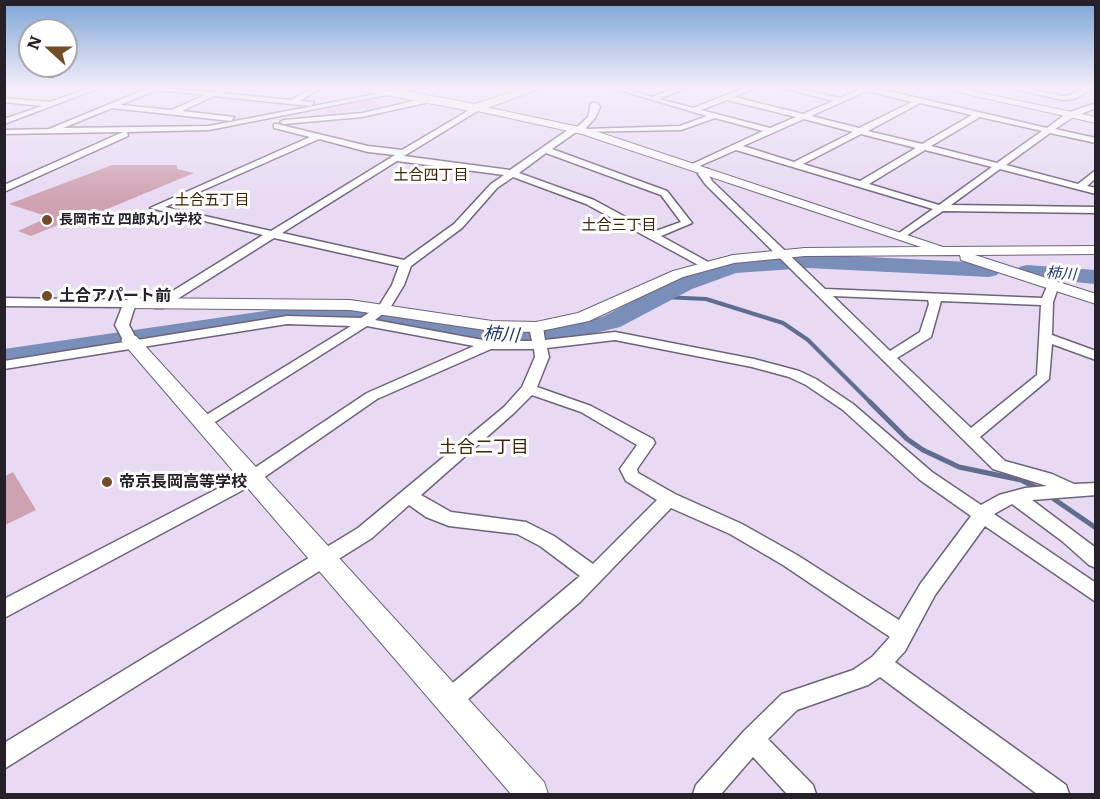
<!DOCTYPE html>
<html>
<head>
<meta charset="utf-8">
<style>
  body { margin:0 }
  #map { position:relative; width:1100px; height:799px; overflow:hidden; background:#e8daf3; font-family:Literata,serif }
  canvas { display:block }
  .frame { position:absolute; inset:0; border:6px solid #252029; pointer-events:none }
  .north { position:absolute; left:18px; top:18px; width:60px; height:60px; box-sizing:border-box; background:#fff; border:2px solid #a8a6a9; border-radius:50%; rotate:291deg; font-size:16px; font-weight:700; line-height:24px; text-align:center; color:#252029 }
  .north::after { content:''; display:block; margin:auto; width:21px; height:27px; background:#714d27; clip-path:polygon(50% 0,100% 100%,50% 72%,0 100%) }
</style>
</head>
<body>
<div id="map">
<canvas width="1100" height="799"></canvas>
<div class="frame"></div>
<div class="north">N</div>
</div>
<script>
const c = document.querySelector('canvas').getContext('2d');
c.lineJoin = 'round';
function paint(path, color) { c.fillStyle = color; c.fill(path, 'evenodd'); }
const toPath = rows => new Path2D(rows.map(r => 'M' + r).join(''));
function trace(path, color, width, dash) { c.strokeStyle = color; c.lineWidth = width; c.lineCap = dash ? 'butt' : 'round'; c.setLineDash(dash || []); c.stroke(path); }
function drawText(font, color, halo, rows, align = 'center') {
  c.font = font + ' Literata,"Noto Sans JP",serif'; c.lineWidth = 6; c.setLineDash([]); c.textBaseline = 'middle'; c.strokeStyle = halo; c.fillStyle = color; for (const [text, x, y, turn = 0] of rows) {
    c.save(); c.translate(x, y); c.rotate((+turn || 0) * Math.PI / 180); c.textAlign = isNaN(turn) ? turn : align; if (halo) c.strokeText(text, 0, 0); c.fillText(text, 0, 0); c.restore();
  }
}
paint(toPath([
  [112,165,177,165,177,169,194,173,76,222,70,220,31,236,18,231,49,217,9,204],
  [13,472,36,510,5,525,5,476]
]), '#cea2b1');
trace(toPath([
  [663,297,706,299,783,323,808,340,871,403]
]), '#606d8e', 4);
trace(toPath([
  [870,402,907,439,923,450,959,467,1021,480,1039,489],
  [1051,497,1096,528]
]), '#606d8e', 5);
paint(toPath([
  [808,254,989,263,997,265,1000,270,997,275,989,277,808,268,736,273,692,289,620,327,546,345,495,345,362,322,299,320,4,365,4,349,299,306,362,308,495,329,546,329,602,317,676,279,725,262,808,254],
  [1027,265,1096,270,1096,284,1019,277,1016,272,1019,267,1027,265]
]), '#798eb9');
paint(toPath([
  [371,100,381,106,327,114,327,109]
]), '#e7bade');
const minor = toPath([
  [92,87,102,87,4,124,4,119,42,106,4,102,4,98,50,102,92,87],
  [141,87,213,92,223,87,232,87,222,93,291,100,314,87,322,87,300,101,314,102,311,106,214,96,182,111,234,117,231,121,112,108,63,128,209,126,413,87,427,87,209,130,127,132,128,136,4,192,4,185,123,132,4,134,4,130,49,129,146,89,141,87],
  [156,90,205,95,172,110,120,105,156,90],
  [609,87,620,87,652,97,679,87,689,87,659,99,693,108,747,87,757,87,734,97,803,114,833,101,779,87,792,87,840,98,859,89,855,87,871,87,1047,128,1067,113,1096,103,1096,108,1073,117,1055,129,1096,138,1096,143,1050,133,1006,165,1078,184,1096,170,1096,178,1087,186,1096,188,1096,194,1000,169,951,205,1096,207,1096,213,943,211,903,238,899,237,899,233,933,209,736,150,695,168,688,166,763,131,715,118,681,130,576,132,552,149,667,191,692,223,661,236,710,263,710,267,702,267,586,204,513,177,497,188,462,228,411,266,404,285,390,308,375,320,488,341,532,341,529,327,536,323,543,327,545,340,615,332,754,359,799,371,816,379,853,404,932,472,981,505,999,495,1025,488,1047,486,993,469,706,185,698,174,702,169,708,169,708,174,712,181,825,289,1042,298,1049,282,1057,282,1059,285,1053,302,1052,335,1096,351,1096,360,1052,344,1049,379,980,437,1005,461,1052,474,1074,484,1096,483,1096,495,1032,500,1096,548,1096,568,1089,565,1062,541,1012,504,994,514,1096,583,1096,602,985,526,935,595,905,651,895,662,1066,785,1069,794,1037,794,880,677,868,685,797,710,768,739,813,785,816,794,787,794,753,757,721,794,693,794,696,785,744,731,782,694,853,670,872,657,890,637,783,565,730,534,671,508,581,601,458,708,450,711,442,708,439,700,442,692,580,576,540,546,517,534,449,526,426,517,409,505,372,538,4,769,4,743,358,528,504,407,522,387,535,357,534,349,491,349,377,399,256,483,4,618,4,599,244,475,367,393,474,346,367,326,204,429,198,428,196,424,198,420,351,326,287,324,4,369,4,361,124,342,115,325,122,307,4,306,4,298,134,300,136,303,129,325,137,340,287,316,361,318,379,306,392,285,399,266,274,238,163,308,155,308,155,302,263,235,150,208,310,137,274,128,274,124,277,124,368,146,402,150,476,106,479,110,404,156,510,170,572,127,577,127,588,117,591,103,597,103,600,107,595,118,585,129,680,126,707,116,609,87],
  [867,91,912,102,859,128,811,116,867,91],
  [727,100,796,117,770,128,701,110,727,100],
  [920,103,972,115,922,144,868,131,920,103],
  [980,117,1042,131,997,163,931,146,980,117],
  [804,119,853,132,794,162,743,146,804,119],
  [861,134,916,148,860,181,803,164,861,134],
  [319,139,368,152,395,155,271,231,165,207,319,139],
  [925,150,992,167,939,205,869,184,925,150],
  [546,153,661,195,681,222,653,232,594,200,519,173,546,153],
  [397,161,504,175,491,184,454,224,404,260,282,233,397,161],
  [833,296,928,300,929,304,920,332,890,351,833,296],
  [941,301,1041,305,1037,375,971,428,897,358,931,337,941,301],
  [615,340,752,367,789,377,806,385,843,410,920,480,971,516,921,583,899,620,797,555,742,524,675,494,638,473,637,469,655,443,653,439,591,406,537,387,549,357,547,348,615,340],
  [532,395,581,412,637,445,620,469,626,481,657,500,593,564,554,536,526,522,451,512,421,495,514,413,532,395],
  [1006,87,1020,87,1062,96,1070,95,1086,87,1094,87,1075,99,1062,100,1006,87],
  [431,97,434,101,362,117,284,124,280,122,284,120,362,113,431,97]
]);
const tertiary = toPath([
  [935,87,952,87,1096,117,1096,123,935,87],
  [476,105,589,129,943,247,1096,246,1096,254,975,255,1096,294,1096,304,961,260,960,255,805,256,734,263,683,277,589,321,536,332,492,331,350,310,130,308,122,303,130,298,350,300,492,321,536,322,578,313,673,271,733,255,805,248,921,247,582,134,473,110,471,108,476,105],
  [130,335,136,336,544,782,548,794,511,794,124,344,121,340,130,335]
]);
const trunk = toPath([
  [358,87,384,87,475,104,527,87,545,87,476,112,364,91,358,87]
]);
trace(minor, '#6f6379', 3);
trace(tertiary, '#6f6379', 2);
trace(trunk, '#6f6379', 2);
paint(minor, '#fff');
paint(tertiary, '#fff');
paint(trunk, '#fff');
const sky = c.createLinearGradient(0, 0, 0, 199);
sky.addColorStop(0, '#7ba5d5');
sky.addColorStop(0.44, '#f5eefa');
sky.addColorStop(1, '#f5eefa00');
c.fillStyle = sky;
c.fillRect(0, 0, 1100, 199);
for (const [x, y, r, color] of [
  [47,220,6,"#714d27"],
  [47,296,6,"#714d27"],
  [107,482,6,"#714d27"]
]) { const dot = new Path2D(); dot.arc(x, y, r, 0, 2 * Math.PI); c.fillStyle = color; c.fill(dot); trace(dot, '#fff', 2); }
drawText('bold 14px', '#252029', '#fff', [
  ["長岡市立 四郎丸小学校",59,220]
], 'left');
drawText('15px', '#3e2403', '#fff', [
  ["土合四丁目",431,176],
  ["土合五丁目",212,201],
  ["土合三丁目",619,226]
]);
drawText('italic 15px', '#1c346a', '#fff', [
  ["柿川",1061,274,4]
]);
drawText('bold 16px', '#252029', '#fff', [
  ["土合アパート前",59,296],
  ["帝京長岡高等学校",119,482]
], 'left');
drawText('italic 18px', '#1c346a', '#fff', [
  ["柿川",501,335,4]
]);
drawText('18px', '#3e2403', '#fff', [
  ["土合二丁目",484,448]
]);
</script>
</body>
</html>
